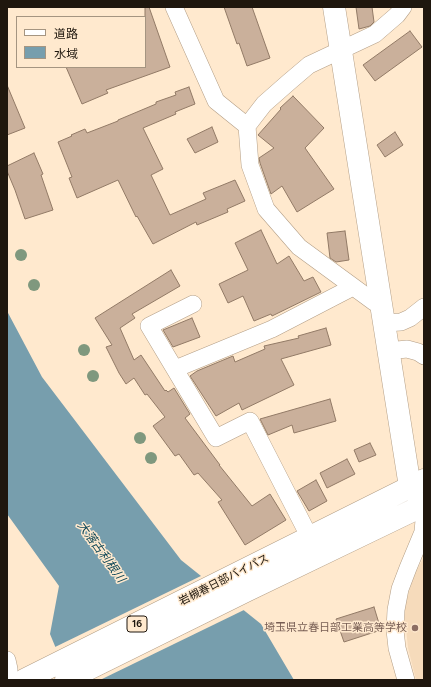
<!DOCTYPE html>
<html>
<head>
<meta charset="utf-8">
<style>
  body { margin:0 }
  #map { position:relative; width:431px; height:687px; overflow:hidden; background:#ffe9ce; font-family:Figtree,"Noto Sans JP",sans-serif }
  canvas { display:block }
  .frame { position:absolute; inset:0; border:8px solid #1f170e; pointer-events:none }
  .legend { position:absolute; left:16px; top:16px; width:130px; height:52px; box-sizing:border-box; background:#ffe9ce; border:1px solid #a59581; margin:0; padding:5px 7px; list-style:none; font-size:12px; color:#1f170e }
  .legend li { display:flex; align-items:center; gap:8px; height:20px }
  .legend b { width:20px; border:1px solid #a59581 }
</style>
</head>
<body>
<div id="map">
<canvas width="431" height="687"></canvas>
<div class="frame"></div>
<ul class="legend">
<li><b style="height:5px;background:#fff"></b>道路</li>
<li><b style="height:11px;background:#779ead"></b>水域</li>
</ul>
</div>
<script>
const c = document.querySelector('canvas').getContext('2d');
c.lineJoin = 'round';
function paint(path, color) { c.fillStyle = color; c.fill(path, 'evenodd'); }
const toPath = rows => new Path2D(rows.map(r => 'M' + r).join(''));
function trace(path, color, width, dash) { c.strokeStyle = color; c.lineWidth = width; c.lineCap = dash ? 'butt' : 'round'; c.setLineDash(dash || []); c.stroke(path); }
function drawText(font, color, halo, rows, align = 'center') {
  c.font = font + ' Figtree,"Noto Sans JP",sans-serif'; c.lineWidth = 3; c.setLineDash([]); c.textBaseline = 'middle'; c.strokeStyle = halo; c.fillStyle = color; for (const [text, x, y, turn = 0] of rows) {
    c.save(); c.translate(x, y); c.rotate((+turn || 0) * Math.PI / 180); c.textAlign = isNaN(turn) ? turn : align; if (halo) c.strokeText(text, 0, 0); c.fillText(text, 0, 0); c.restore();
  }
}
paint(toPath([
  [424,557,424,680,416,680,408,648,404,609,414,575]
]), '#f6dbbb');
paint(toPath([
  [7,311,42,377,181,560,261,624,294,680,69,680,50,634,59,586,7,514]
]), '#779ead');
paint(toPath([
  [203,575,246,609,100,680,66,680,53,648]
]), '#ffe9ce');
const building = toPath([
  [145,7,149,7,170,67,106,90,108,93,82,104,66,67,145,67,145,7],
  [224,7,252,7,270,58,247,66,239,43,237,44,224,7],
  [356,7,372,7,374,22,370,26,359,29,356,7],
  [410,31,422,47,375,81,363,65,410,31],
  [7,85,25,128,7,135,7,85],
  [189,87,195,104,175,112,176,114,143,128,163,169,151,175,170,215,206,199,203,193,235,180,245,201,227,209,228,212,197,225,196,222,153,244,137,216,136,217,118,180,77,198,69,178,72,177,58,142,72,136,71,135,85,129,87,133,118,121,118,120,156,104,156,102,176,95,175,92,189,87],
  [293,96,324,128,305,148,334,189,297,212,282,186,271,194,260,163,259,158,274,148,258,135,281,109,280,108,293,96],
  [212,127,218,142,195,153,187,139,212,127],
  [395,132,403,145,385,157,377,145,395,132],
  [34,153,43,174,41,175,53,210,25,219,15,190,7,171,7,166,34,153],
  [261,230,277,264,289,256,304,281,313,277,321,292,272,316,271,314,254,321,243,296,228,303,219,284,248,270,235,243,261,230],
  [345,231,349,260,336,262,330,258,327,233,345,231],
  [171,270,180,286,132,314,135,318,120,328,134,360,141,355,165,391,166,390,168,392,174,388,190,414,185,418,220,465,219,465,252,506,270,494,286,520,245,545,218,502,222,500,198,473,194,475,179,454,175,456,153,426,165,417,147,394,145,395,134,378,126,384,119,373,106,347,112,345,95,318,171,270],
  [192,318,200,337,173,347,163,330,192,318],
  [326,328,331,345,281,359,294,385,242,410,239,403,216,416,190,376,197,371,233,356,235,362,265,349,264,346,299,338,298,336,326,328],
  [330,399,336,421,294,433,292,425,268,435,260,419,330,399],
  [370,443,376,455,359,462,354,450,370,443],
  [347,459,355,474,327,488,320,473,347,459],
  [316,480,327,501,309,511,297,491,316,480],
  [374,607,381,630,344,642,336,619,374,607]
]);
paint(building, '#cab09b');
trace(building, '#927a66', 1);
const street = toPath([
  [174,7,216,101,247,126],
  [193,304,149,326,216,438,250,421,310,538],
  [381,304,374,302,299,247,266,209,250,165,247,126,264,104,289,82,309,65,375,34,397,15,403,7],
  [384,323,401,322,410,318,424,307],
  [388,351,407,349,418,352,424,356],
  [175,369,272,329,353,287],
  [7,660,9,669,9,680],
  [406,680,397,648,395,630,396,610,400,589,408,568,423,532,424,520,420,507,415,496]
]);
const secondary = toPath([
  [334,7,410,487]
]);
const highway = toPath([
  [24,680,424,480],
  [66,680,246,591,424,505]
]);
trace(street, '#b39e86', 18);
trace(secondary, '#b39e86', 23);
trace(highway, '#b39e86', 23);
trace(street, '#fff', 17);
trace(secondary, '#fff', 22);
trace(highway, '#fff', 22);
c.fillStyle = '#7f987e';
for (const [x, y] of [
  [21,255],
  [34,285],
  [84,350],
  [93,376],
  [140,438],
  [151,458]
]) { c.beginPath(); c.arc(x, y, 6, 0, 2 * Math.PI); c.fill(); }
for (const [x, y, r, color] of [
  [415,628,4,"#8d6e63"]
]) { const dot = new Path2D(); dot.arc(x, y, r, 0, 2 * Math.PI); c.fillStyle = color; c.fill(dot); trace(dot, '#ffe9ce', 1.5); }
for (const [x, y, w] of [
  [137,624,20]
]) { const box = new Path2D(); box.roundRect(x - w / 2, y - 8, w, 16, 3); c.fillStyle = '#ffe9ce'; c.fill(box); trace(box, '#1f170e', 1); }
drawText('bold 10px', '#1f170e', null, [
  ["16",137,624]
]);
drawText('11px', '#1f170e', '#ffe9ce', [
  ["岩槻春日部バイパス",224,580,-27]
]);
drawText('11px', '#785e54', '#ffe9ce', [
  ["埼玉県立春日部工業高等学校",407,628]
], 'right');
drawText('italic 12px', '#0f4758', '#ffe9ce', [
  ["大落古利根川",101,552,54]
]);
</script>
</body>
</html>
